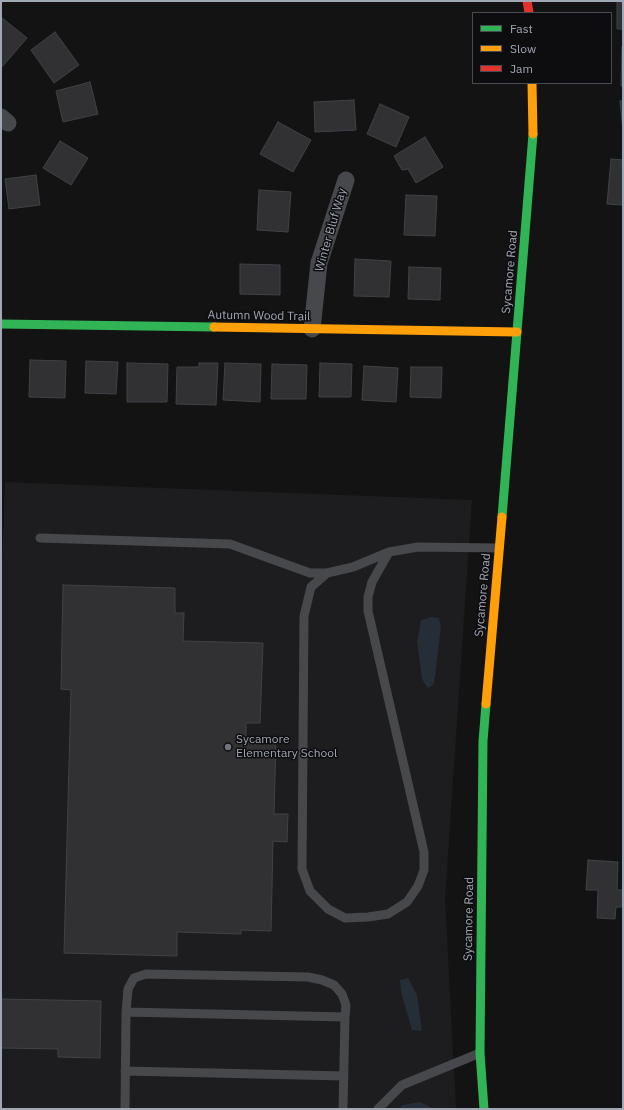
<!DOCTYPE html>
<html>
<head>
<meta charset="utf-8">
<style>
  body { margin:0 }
  #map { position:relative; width:624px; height:1110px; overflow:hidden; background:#131313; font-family:"IBM Plex Sans",sans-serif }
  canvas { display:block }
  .frame { position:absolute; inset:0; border:2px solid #a2a7b6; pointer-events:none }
  .legend { position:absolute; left:472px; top:12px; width:140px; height:72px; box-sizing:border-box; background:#0d0d0f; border:1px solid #494b52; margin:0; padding:5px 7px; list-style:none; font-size:12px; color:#a2a7b6 }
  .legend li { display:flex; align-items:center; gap:8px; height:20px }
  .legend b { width:20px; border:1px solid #494b52 }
</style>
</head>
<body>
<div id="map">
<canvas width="624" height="1110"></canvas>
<div class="frame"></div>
<ul class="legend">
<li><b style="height:5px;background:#30b455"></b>Fast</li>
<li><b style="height:5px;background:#ff9f0a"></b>Slow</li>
<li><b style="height:5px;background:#e5322d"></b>Jam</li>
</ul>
</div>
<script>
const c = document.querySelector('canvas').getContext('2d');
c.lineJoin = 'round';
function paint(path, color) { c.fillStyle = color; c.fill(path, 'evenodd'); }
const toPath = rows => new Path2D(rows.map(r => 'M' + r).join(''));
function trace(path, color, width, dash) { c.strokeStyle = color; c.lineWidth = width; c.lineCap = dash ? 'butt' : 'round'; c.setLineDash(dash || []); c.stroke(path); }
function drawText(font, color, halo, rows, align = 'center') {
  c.font = font + ' "IBM Plex Sans",sans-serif'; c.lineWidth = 3; c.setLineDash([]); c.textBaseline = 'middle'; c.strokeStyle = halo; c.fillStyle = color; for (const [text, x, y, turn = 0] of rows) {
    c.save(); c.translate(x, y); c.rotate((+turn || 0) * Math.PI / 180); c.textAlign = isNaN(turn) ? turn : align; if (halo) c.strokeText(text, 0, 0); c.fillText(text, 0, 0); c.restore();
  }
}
paint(toPath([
  [5,482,472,500,445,899,456,1109,1,1109,1,595]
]), '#1d1d1f');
paint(toPath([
  [431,617,439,618,441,627,434,684,428,688,422,679,417,642,421,620],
  [408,978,417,995,422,1031,412,1030,401,992,400,980],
  [420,1102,434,1109,400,1109,402,1105]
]), '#252d36');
const building = toPath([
  [617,1,623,1,623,29,617,29,617,1],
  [1,17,27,38,2,67,1,66,1,17],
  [55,32,79,65,54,83,31,50,55,32],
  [622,47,623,47,623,86,621,86,622,47],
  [90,82,98,114,63,122,56,91,90,82],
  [354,100,356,130,315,132,314,102,354,100],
  [620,101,623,101,623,131,620,101],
  [380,104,409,117,396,147,367,134,380,104],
  [278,122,311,140,293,172,260,154,278,122],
  [425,137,443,167,416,183,408,169,402,170,394,156,425,137],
  [60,141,88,158,71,185,43,168,60,141],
  [611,159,623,160,623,205,607,204,611,159],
  [36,175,40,205,9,209,5,179,36,175],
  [259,190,291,192,288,232,257,230,259,190],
  [406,195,437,196,435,236,404,235,406,195],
  [355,259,391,261,389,297,354,296,355,259],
  [240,264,280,265,280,295,240,294,240,264],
  [409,267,441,268,440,300,408,299,409,267],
  [30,360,66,361,65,398,29,397,30,360],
  [86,361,118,362,116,394,85,393,86,361],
  [127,363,168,364,167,402,127,402,127,363],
  [199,363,218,363,216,405,176,404,177,367,199,367,199,363],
  [225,363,261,364,260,402,223,400,225,363],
  [320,363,352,364,351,397,319,397,320,363],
  [272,364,307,365,306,399,271,399,272,364],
  [364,366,398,368,396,402,362,400,364,366],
  [411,367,442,367,441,398,410,397,411,367],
  [63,585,175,588,175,613,184,613,183,641,263,643,260,723,246,723,246,739,276,740,274,814,288,814,287,842,273,841,271,931,241,930,241,934,177,932,177,956,64,953,71,690,61,689,63,585],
  [588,860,618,862,617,890,623,890,623,907,616,907,615,919,597,918,598,890,586,890,588,860],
  [1,999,101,1001,100,1058,58,1057,58,1049,1,1048,1,999]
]);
paint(building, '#313133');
trace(building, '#414247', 1);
trace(toPath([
  [40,538,230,544,310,573,327,573,353,567,389,552,418,547,499,548],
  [327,573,311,587,304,616,302,869,310,891,328,909,345,918,368,917,388,914,407,902,418,886,424,870,424,852,368,611,368,597,372,582,389,552],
  [126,1012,128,989,134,978,146,974,308,977,322,980,334,985,342,994,346,1005,345,1017],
  [125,1071,344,1076],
  [125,1109,126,1012,345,1017,343,1109],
  [378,1109,402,1085,480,1053]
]), '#47484c', 9);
trace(toPath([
  [1,117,8,123],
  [312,329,319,263,346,180]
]), '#47484c', 17);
trace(toPath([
  [1,324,214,327],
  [502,517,533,134],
  [484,1109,480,1053,483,741,486,704]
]), '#30b455', 9);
trace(toPath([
  [532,83,533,134],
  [214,327,517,332],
  [486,704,502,517]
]), '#ff9f0a', 9);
trace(toPath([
  [527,1,529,13]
]), '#e5322d', 9);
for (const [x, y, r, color] of [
  [228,747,4,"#70737d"]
]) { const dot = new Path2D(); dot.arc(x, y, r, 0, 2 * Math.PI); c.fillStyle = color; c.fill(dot); trace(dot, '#0d0d0f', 1.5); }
drawText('12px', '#a2a7b6', '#0d0d0f', [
  ["Winter Bluf Way",331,230,-74],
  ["Sycamore Road",510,272,-85],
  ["Autumn Wood Trail",259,316,1],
  ["Sycamore Road",483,595,-85],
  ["Sycamore Road",469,919,-89]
]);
drawText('12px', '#a2a7b6', '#0d0d0f', [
  ["Sycamore",236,740],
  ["Elementary School",236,754]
], 'left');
</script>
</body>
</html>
